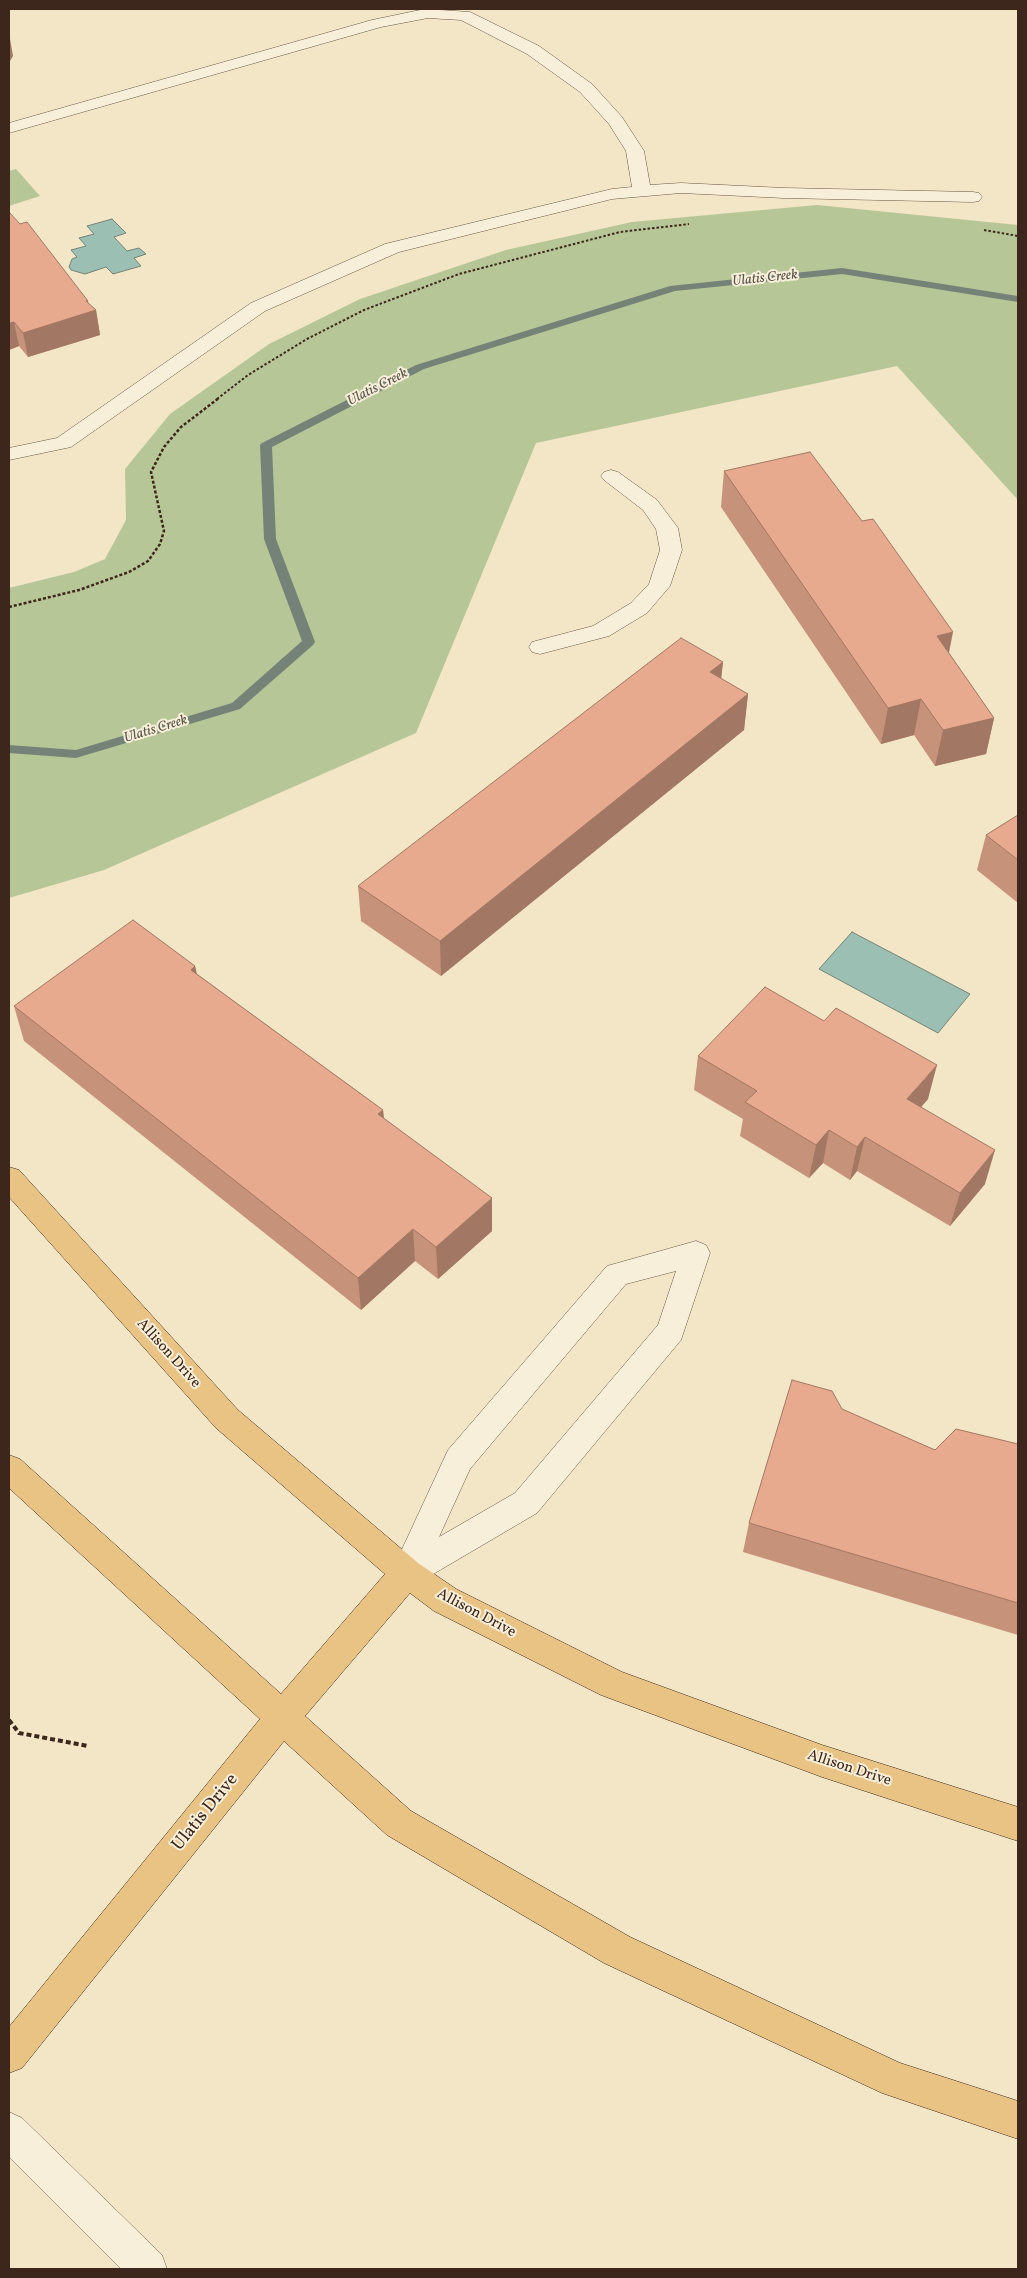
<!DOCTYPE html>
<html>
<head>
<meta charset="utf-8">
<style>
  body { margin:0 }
  #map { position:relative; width:1027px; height:2278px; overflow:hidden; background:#f2e6c6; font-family:Vollkorn,serif }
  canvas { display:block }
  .frame { position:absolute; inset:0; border:10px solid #3d261c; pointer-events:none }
</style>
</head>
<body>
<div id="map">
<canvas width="1027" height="2278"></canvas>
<div class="frame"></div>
</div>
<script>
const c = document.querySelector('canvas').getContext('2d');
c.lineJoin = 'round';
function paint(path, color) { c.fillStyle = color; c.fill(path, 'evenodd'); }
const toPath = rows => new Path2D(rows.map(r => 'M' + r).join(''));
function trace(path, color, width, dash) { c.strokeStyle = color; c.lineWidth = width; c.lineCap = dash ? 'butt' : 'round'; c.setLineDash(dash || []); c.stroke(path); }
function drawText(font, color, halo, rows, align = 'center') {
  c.font = font + ' Vollkorn,serif'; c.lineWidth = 4; c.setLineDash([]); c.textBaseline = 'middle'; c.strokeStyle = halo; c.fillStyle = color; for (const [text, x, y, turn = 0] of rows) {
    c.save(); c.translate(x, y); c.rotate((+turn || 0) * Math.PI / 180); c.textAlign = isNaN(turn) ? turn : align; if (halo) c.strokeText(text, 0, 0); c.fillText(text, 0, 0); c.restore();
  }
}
paint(toPath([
  [16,169,40,196,9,206,9,171],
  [817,205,1018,225,1018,500,897,366,536,443,416,733,104,870,9,898,9,588,74,572,105,559,126,520,125,469,170,414,269,344,360,299,506,250,632,222]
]), '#b7c697');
const water = toPath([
  [112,219,126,233,114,237,127,251,139,248,146,254,134,258,141,266,113,274,106,267,85,274,71,270,69,267,72,259,77,257,71,250,86,246,79,238,94,234,87,226,112,219],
  [852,932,970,994,938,1033,819,969,852,932]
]);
paint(water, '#9bc0b3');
trace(water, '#758277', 1);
paint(toPath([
  [842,268,1018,296,1018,302,842,274,675,291,424,369,272,447,276,539,315,642,313,645,240,709,76,758,9,753,9,745,76,750,232,703,302,641,264,539,260,445,262,443,416,365,670,286,842,268]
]), '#758277');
const minor = toPath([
  [425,9,470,12,539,46,592,84,622,117,644,151,650,185,681,183,784,188,973,192,979,193,982,197,979,201,973,202,784,198,681,193,612,199,399,252,265,311,71,447,9,460,9,448,57,438,251,303,385,244,612,189,632,187,626,151,609,124,580,92,527,54,461,20,428,18,381,27,9,133,9,123,372,20,425,9],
  [611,470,618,472,657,500,678,528,682,550,670,586,647,613,609,636,540,654,532,652,529,647,532,642,593,626,631,603,649,584,660,550,656,529,643,510,604,480,601,476,604,472,611,470],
  [696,1241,706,1245,710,1253,681,1340,537,1513,418,1583,407,1588,396,1583,391,1573,448,1450,607,1266,696,1241],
  [676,1271,658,1325,515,1493,439,1537,470,1469,626,1284,676,1271],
  [9,2112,22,2118,162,2255,167,2269,121,2269,9,2157,9,2112]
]);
const major = toPath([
  [9,1167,19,1170,238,1410,418,1563,456,1589,622,1672,822,1745,1018,1807,1018,1841,822,1777,601,1695,434,1611,410,1593,305,1716,411,1811,630,1937,900,2063,1018,2101,1018,2139,882,2093,604,1963,387,1835,284,1741,22,2068,9,2073,9,2027,260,1719,9,1488,9,1455,20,1459,281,1694,385,1574,216,1428,9,1197,9,1167]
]);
trace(minor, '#6a5646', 1);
trace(major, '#3d261c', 1);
trace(toPath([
  [984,230,1018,236],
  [217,399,248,375,307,339,364,310,459,274,620,232,689,224]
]), '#3d261c', 2, [2.5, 2]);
trace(toPath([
  [9,607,79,590,129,572,148,561,160,544,164,531,151,472,164,447,181,427,219,398]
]), '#3d261c', 2.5, [3, 2]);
trace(toPath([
  [9,1720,19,1733,88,1746]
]), '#3d261c', 4, [5, 3]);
paint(minor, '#f7efda');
paint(major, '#e9c383');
paint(toPath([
  [20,224,89,304,96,310,100,335,28,357,19,346,9,350],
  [724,471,949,653,994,718,986,754,935,766,914,735,881,744,721,507],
  [723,662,721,679,748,694,744,730,441,976,361,921,358,886],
  [1018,815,1018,903,977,870,986,835],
  [195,966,197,974,383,1110,384,1118,492,1231,438,1279,415,1261,361,1310,24,1041,14,1006],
  [824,1021,928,1099,921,1107,985,1184,950,1226,857,1171,850,1180,823,1163,809,1178,740,1136,743,1119,694,1090,698,1056],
  [842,1409,935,1450,1018,1444,1018,1635,743,1552,749,1523]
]), '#c7927a');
paint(toPath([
  [9,33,13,56,10,61,9,61],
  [86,301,88,301,90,312,96,310,100,335,28,357,23,333],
  [14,322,19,346,9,350,9,323],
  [953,632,946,668,937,636],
  [723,662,719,698,710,672],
  [748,694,744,730,441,976,440,941],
  [921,699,914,735,881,744,888,708],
  [994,718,986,754,935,766,943,730],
  [195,966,202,1001,191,970],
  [937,1065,928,1099,899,1133,907,1099],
  [383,1110,386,1143,378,1114],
  [829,1130,823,1163,809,1178,816,1145],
  [865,1137,857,1171,850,1180,857,1147],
  [995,1150,985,1184,950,1226,960,1193],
  [492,1198,492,1231,438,1279,436,1247],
  [413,1229,415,1261,361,1310,358,1278]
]), '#a27763');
const building = toPath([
  [9,212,20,224,27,222,88,301,86,301,96,310,23,333,14,322,9,323,9,212],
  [810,452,862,521,873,519,953,632,937,636,994,718,943,730,921,699,888,708,724,471,810,452],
  [681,638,723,662,710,672,748,694,440,941,358,886,681,638],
  [1018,815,1018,860,986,835,1018,815],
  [133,920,195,966,191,970,383,1110,378,1114,492,1198,436,1247,413,1229,358,1278,14,1006,133,920],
  [765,987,824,1021,836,1008,937,1065,907,1099,995,1150,960,1193,865,1137,857,1147,829,1130,816,1145,745,1102,757,1091,698,1056,765,987],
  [792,1380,832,1391,842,1409,935,1450,956,1429,1018,1444,1018,1603,749,1523,792,1380]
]);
paint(building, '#e7aa8e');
trace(building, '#a27763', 1);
drawText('italic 14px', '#595449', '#f7efda', [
  ["Ulatis Creek",765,279,-6],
  ["Ulatis Creek",378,388,-27],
  ["Ulatis Creek",156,730,-17]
]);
drawText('15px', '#3d261c', '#f7efda', [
  ["Allison Drive",168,1354,48],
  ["Allison Drive",476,1614,28],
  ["Allison Drive",849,1769,18]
]);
drawText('18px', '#3d261c', '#f7efda', [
  ["Ulatis Drive",206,1813,-51]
]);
</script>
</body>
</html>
